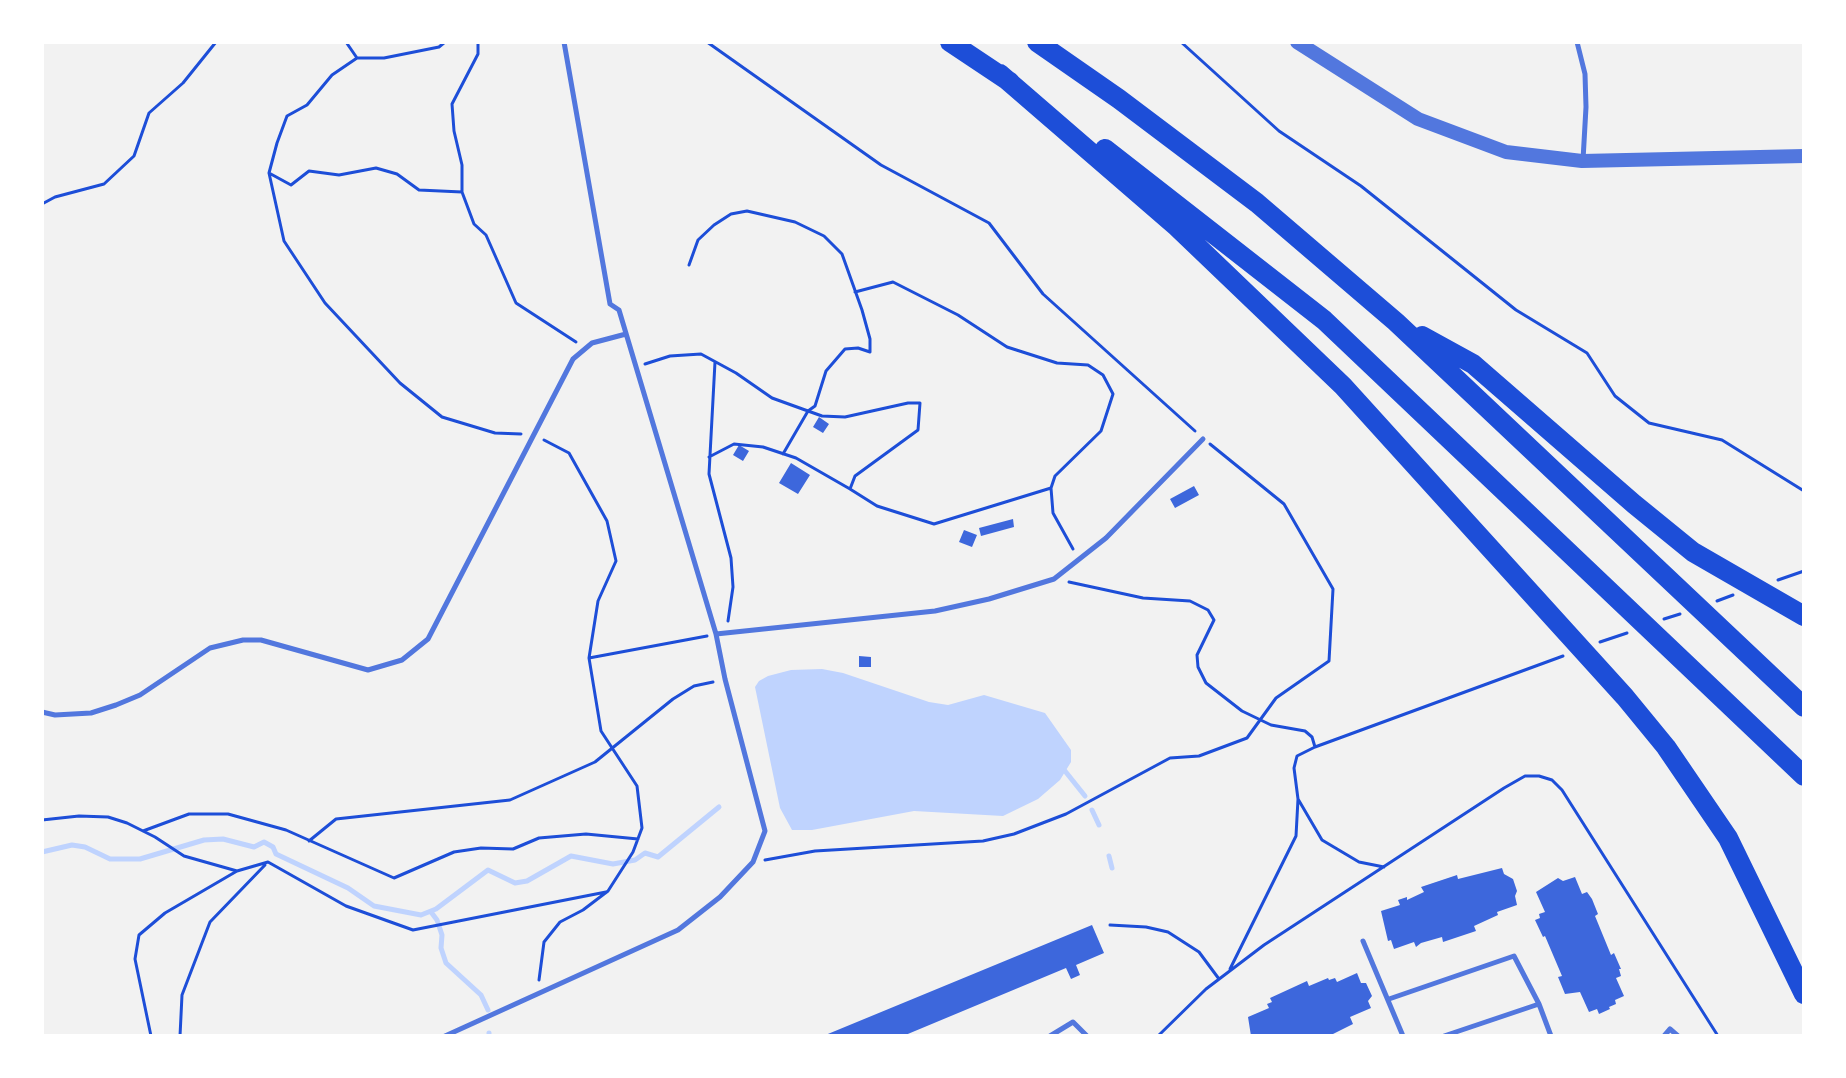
<!DOCTYPE html>
<html>
<head>
<meta charset="utf-8">
<style>
  body { margin:0 }
  #map { position:relative; width:1846px; height:1078px; overflow:hidden; background:#f2f2f2; font-family:Arial,sans-serif }
  canvas { display:block }
  .frame { position:absolute; inset:0; border:44px solid #fff; pointer-events:none }
</style>
</head>
<body>
<div id="map">
<canvas width="1846" height="1078"></canvas>
<div class="frame"></div>
</div>
<script>
const c = document.querySelector('canvas').getContext('2d');
c.lineJoin = 'round';
function paint(path, color) { c.fillStyle = color; c.fill(path, 'evenodd'); }
const toPath = rows => new Path2D(rows.map(r => 'M' + r).join(''));
function trace(path, color, width, dash) { c.strokeStyle = color; c.lineWidth = width; c.lineCap = dash ? 'butt' : 'round'; c.setLineDash(dash || []); c.stroke(path); }
paint(toPath([
  [822,669,843,673,929,702,948,705,984,695,1045,713,1071,750,1071,762,1060,780,1038,799,1003,816,914,811,812,830,792,830,780,808,755,687,759,681,768,676,791,670]
]), '#bfd3fe');
trace(toPath([
  [1065,771,1085,796],
  [1092,810,1099,825],
  [42,852,72,845,85,847,110,859,140,859,204,840,223,839,254,847,264,842,273,847,276,854,348,888,374,906,421,915,436,909,488,870,515,883,527,881,571,856,613,864,635,860,645,853,658,857,719,807],
  [1109,856,1112,868],
  [431,912,437,920,442,935,441,948,446,963,481,995,488,1010],
  [489,1033,489,1036]
]), '#bfd3fe', 5);
paint(toPath([
  [819,417,829,424,823,433,813,427],
  [739,445,749,451,743,461,733,455],
  [791,463,810,475,798,494,779,483],
  [1194,486,1199,495,1175,508,1170,499],
  [1013,519,1014,527,981,536,979,528],
  [964,530,977,535,972,547,959,542],
  [859,656,871,657,871,667,859,667],
  [1502,868,1504,874,1513,879,1517,891,1515,896,1517,905,1497,912,1498,915,1474,926,1476,931,1443,942,1442,937,1421,943,1416,947,1414,942,1394,949,1391,940,1388,941,1381,911,1400,905,1398,900,1407,897,1407,900,1424,892,1421,887,1457,875,1458,879],
  [1575,877,1582,894,1587,892,1592,899,1598,914,1595,916,1611,955,1614,953,1621,969,1619,969,1621,976,1616,978,1624,996,1615,1000,1616,1004,1609,1007,1610,1009,1599,1014,1597,1009,1589,1012,1580,992,1565,994,1558,977,1562,976,1545,936,1543,937,1535,920,1540,918,1539,914,1545,912,1536,892,1558,878,1563,881],
  [1092,925,1104,953,1076,965,1080,975,1071,979,1066,968,903,1036,823,1036],
  [1357,973,1361,983,1366,983,1372,996,1368,1001,1371,1008,1350,1017,1353,1024,1329,1036,1251,1036,1248,1017,1269,1008,1267,1004,1272,1002,1270,998,1307,981,1309,986,1328,978,1329,980,1335,978,1337,982]
]), '#3d67dc');
trace(toPath([
  [346,42,357,58,332,75,307,105,287,116,277,143,269,173,284,241,325,303,400,383,442,417,495,433,521,434],
  [478,42,478,54,452,104,454,131,462,165,462,192,474,224,486,235,516,303,576,342],
  [707,42,881,165,989,223,1043,294,1195,431],
  [1181,42,1279,131,1361,186,1516,310,1587,353,1615,396,1649,423,1722,440,1804,491],
  [357,58,384,58,439,47,445,42],
  [269,173,291,185,309,171,339,175,376,168,397,174,419,190,462,192],
  [42,204,55,197,104,184,134,156,149,113,183,83,216,42],
  [855,292,893,282,958,315,1007,347,1057,363,1088,365,1103,375,1113,394,1101,431,1055,476,1051,488,1053,513,1073,549],
  [715,362,709,474,731,558,733,587,728,621],
  [645,364,670,356,701,354,736,373,772,398,808,411,815,406,826,371,845,349,858,348,870,352,870,339,862,310,842,254,824,236,795,222,747,211,731,214,714,225,698,240,689,265],
  [783,454,808,411,822,416,845,417,908,403,920,403,918,430,855,476,850,489,877,506,934,524,1051,488],
  [709,457,734,444,763,447,796,458,850,489],
  [1778,580,1804,571],
  [1069,582,1143,598,1190,601,1208,610,1214,620,1197,655,1198,667,1206,683,1242,711,1271,725,1305,731,1312,737,1315,747,1297,756,1294,768,1298,799,1296,836,1230,969],
  [1717,601,1733,595],
  [1664,619,1680,614],
  [1600,642,1627,633],
  [589,658,707,636],
  [1315,747,1563,656],
  [1298,799,1322,840,1359,862,1384,867],
  [42,820,79,816,108,817,127,823,155,837,184,856,237,871,268,862,346,906,413,930,606,892],
  [143,831,189,814,228,814,286,830,394,878,454,852,481,848,513,849,539,838,586,834,638,839],
  [309,841,336,819,510,800,595,762,673,699,694,686,713,682],
  [765,860,815,851,983,841,1014,834,1066,814,1170,758,1199,756,1247,738,1276,698,1329,661,1333,589,1284,504,1210,444],
  [1110,925,1146,927,1168,932,1199,952,1219,979],
  [539,980,544,942,560,922,583,910,608,891,633,852,642,828,637,786,601,731,589,658,598,601,616,561,607,521,569,453,544,440],
  [151,1036,135,959,139,935,165,913,237,871],
  [180,1036,182,995,210,922,265,865],
  [1158,1036,1206,989,1264,945,1504,788,1525,776,1539,776,1552,780,1562,790,1718,1036]
]), '#1d4ed8', 3);
trace(toPath([
  [1577,42,1585,74,1586,107,1583,160],
  [716,634,935,611,989,599,1054,579,1106,538,1203,439],
  [42,712,55,715,91,713,116,705,140,695,210,648,243,640,261,640,368,670,402,660,428,639,573,359,592,343,626,334],
  [1363,941,1403,1036],
  [1389,999,1514,956,1539,1004,1551,1036],
  [445,1036,678,930,720,897,753,862,765,831,725,679,716,634,619,310,610,304,564,42],
  [1050,1036,1073,1022,1087,1036],
  [1444,1036,1539,1004],
  [1664,1036,1670,1029,1678,1036]
]), '#5277de', 5);
trace(toPath([
  [1297,42,1418,119,1506,152,1582,161,1804,156]
]), '#5277de', 14);
trace(toPath([
  [950,42,1010,82],
  [1037,42,1119,99,1257,203,1396,322,1804,707],
  [1000,74,1177,227,1343,386,1625,697,1666,747,1728,838,1804,994],
  [1105,149,1324,320,1804,776],
  [1422,336,1473,364,1634,504,1693,552,1804,616]
]), '#1d4ed8', 20);
</script>
</body>
</html>
